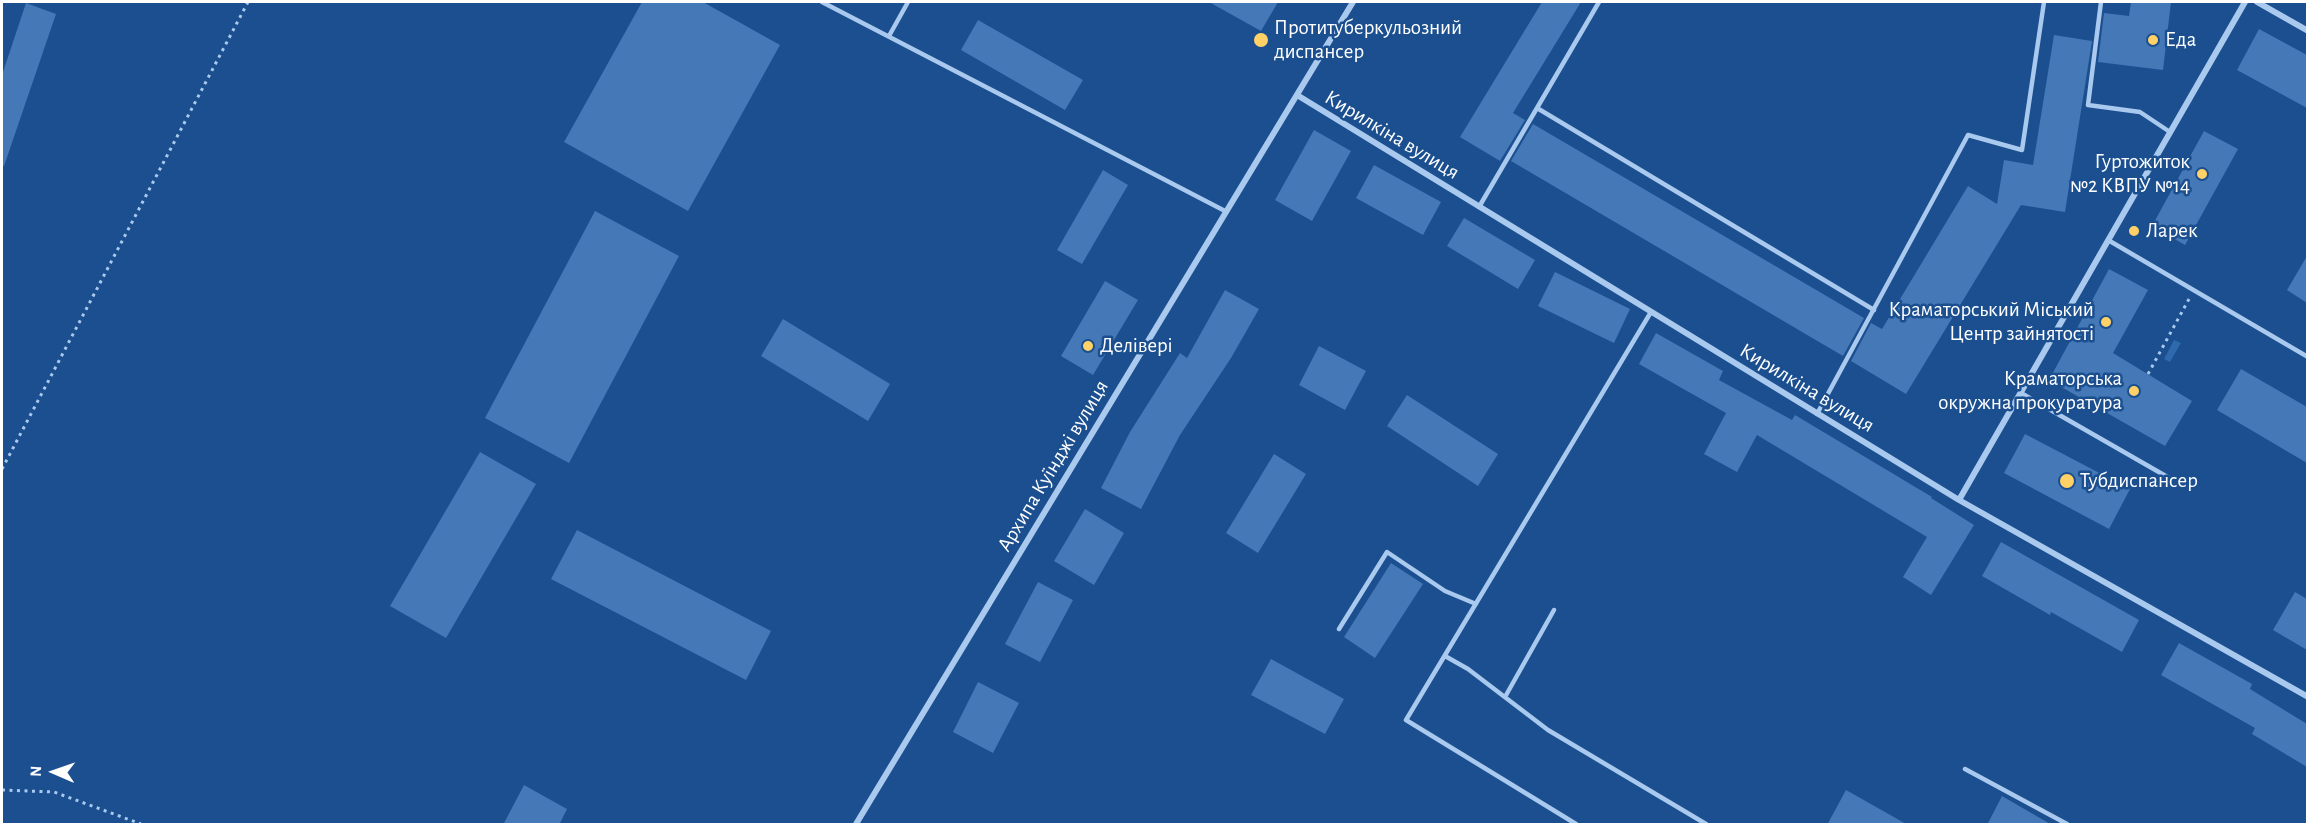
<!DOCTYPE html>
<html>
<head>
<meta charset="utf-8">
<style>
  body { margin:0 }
  #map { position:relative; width:2309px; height:826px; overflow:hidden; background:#1b4f8f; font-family:"Alegreya Sans",sans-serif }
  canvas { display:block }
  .frame { position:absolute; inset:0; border:3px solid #fff; pointer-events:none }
  .north { position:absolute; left:24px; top:742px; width:60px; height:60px; -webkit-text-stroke:4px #1b4f8f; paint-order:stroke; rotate:272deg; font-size:16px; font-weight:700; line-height:24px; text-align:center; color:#fff }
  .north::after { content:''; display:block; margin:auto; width:21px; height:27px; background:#fff; clip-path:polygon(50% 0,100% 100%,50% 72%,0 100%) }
</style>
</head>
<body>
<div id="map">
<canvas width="2309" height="826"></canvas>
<div class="frame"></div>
<div class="north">N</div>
</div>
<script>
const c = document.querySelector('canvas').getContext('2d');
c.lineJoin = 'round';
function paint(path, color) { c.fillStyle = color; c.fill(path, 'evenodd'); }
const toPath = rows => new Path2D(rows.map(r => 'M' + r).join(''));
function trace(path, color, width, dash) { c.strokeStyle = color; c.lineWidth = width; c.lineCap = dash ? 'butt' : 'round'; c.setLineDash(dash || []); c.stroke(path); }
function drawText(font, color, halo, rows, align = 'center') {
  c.font = font + ' "Alegreya Sans",sans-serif'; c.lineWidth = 5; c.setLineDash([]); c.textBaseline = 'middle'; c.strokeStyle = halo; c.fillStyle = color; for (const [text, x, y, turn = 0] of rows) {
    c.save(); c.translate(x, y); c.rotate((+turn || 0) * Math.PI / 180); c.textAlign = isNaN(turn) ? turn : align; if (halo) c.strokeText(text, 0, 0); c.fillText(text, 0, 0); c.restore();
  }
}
paint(toPath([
  [2174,340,2181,343,2170,362,2164,359]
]), '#2e69ad');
paint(toPath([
  [642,2,703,2,780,45,688,211,564,142],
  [1209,2,1278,2,1261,31],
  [1542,2,1581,2,1513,113,1525,120,1500,161,1460,137],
  [2131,2,2171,2,2163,70,2098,62,2104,13,2129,16],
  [26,3,56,14,4,166,2,165,2,75],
  [978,20,1083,80,1065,110,961,50],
  [2259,29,2307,55,2307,108,2237,70],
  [2054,35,2092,41,2065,212,2021,205,1906,394,1851,361,1871,323,1882,329,1968,186,1997,204,2004,160,2033,165],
  [1533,124,1864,318,1843,356,1511,161],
  [1314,130,1351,151,1312,221,1275,200],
  [2204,131,2238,149,2185,245,2152,226],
  [1374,165,1441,202,1423,235,1356,198],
  [1103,170,1128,185,1082,264,1057,250],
  [595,211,679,256,569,463,485,418],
  [1464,218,1535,260,1518,289,1447,246],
  [2307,256,2307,303,2287,290],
  [2109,269,2148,290,2113,353,2192,401,2165,446,2049,380],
  [1555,272,1630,309,1614,343,1538,306],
  [1105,281,1138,300,1093,375,1061,356],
  [1225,290,1259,309,1231,358,1180,435,1141,509,1101,488,1130,432,1180,353,1187,358],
  [783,319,890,384,868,421,761,356],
  [1656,333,1723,371,1719,380,1792,420,1795,415,1932,497,1931,498,1974,525,1931,595,1903,577,1927,537,1757,435,1737,472,1704,454,1726,413,1639,364],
  [1319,346,1366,371,1345,410,1299,385],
  [2241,369,2307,407,2307,463,2217,410],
  [1407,395,1498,454,1478,486,1387,426],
  [2025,434,2130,489,2109,529,2004,473],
  [480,452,536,484,446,638,390,606],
  [1274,454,1306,474,1258,553,1226,533],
  [1085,509,1124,533,1094,585,1054,561],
  [577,530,771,631,746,680,551,579],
  [2001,542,2139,620,2122,652,2051,612,2050,615,1982,576],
  [1391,563,1423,584,1375,658,1344,637],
  [1038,582,1073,600,1040,662,1005,644],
  [2295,592,2307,599,2307,650,2273,630],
  [2179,643,2252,684,2250,689,2307,724,2307,767,2252,734,2255,728,2161,675],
  [1271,659,1344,699,1325,734,1251,695],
  [978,682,1019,703,993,753,953,732],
  [524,785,567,809,559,825,503,825],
  [1846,790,1908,825,1827,825],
  [2002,796,2052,825,1987,825]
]), '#4478b7');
trace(toPath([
  [2148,374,2189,299],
  [2,469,248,2],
  [2,790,54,792,141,824]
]), '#a9c9ee', 3, [3, 4.5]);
trace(toPath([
  [822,2,1225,211],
  [2101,2,2088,105,2140,112,2170,132],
  [889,36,908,2],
  [1537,108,1599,2],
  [1479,207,1537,108,1874,310],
  [2108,240,2308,357],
  [2021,393,2171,479],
  [1817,414,1968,135,2022,150,2044,2],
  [1339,629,1387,552,1445,591,1476,604],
  [1445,656,1468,669,1548,730,1706,824],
  [1505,697,1554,610],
  [1965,769,2067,824],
  [1576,824,1406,720,1651,312]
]), '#a9c9ee', 4.5);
trace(toPath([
  [2257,2,2308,31],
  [1297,95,1959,500,2308,697],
  [1959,500,2245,2],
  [856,824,1353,2]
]), '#a9c9ee', 6);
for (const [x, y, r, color] of [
  [1261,40,8,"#ffd166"],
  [2153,40,6,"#ffd166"],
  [2202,174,6,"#ffd166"],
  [2134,231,6,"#ffd166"],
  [2106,322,6,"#ffd166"],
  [1088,346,6,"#ffd166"],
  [2134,391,6,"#ffd166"],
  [2067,481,8,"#ffd166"]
]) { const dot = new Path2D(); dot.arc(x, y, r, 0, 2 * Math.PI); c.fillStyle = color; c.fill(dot); trace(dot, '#1b4f8f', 2); }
drawText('21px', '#fff', '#1b4f8f', [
  ["Протитуберкульозний",1274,28],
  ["диспансер",1274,52],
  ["Еда",2165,40],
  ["Гуртожиток",2190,162,"right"],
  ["№2 КВПУ №14",2190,186,"right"],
  ["Ларек",2146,231],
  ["Краматорський Міський",2094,310,"right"],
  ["Центр зайнятості",2094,334,"right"],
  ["Делівері",1100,346],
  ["Краматорська",2122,379,"right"],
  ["окружна прокуратура",2122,403,"right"],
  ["Тубдиспансер",2080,481]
], 'left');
drawText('21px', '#fff', '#1b4f8f', [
  ["Кирилкіна вулиця",1392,135,31],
  ["Кирилкіна вулиця",1807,388,31],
  ["Архипа Куїнджі вулиця",1053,466,-59]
]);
</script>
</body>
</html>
